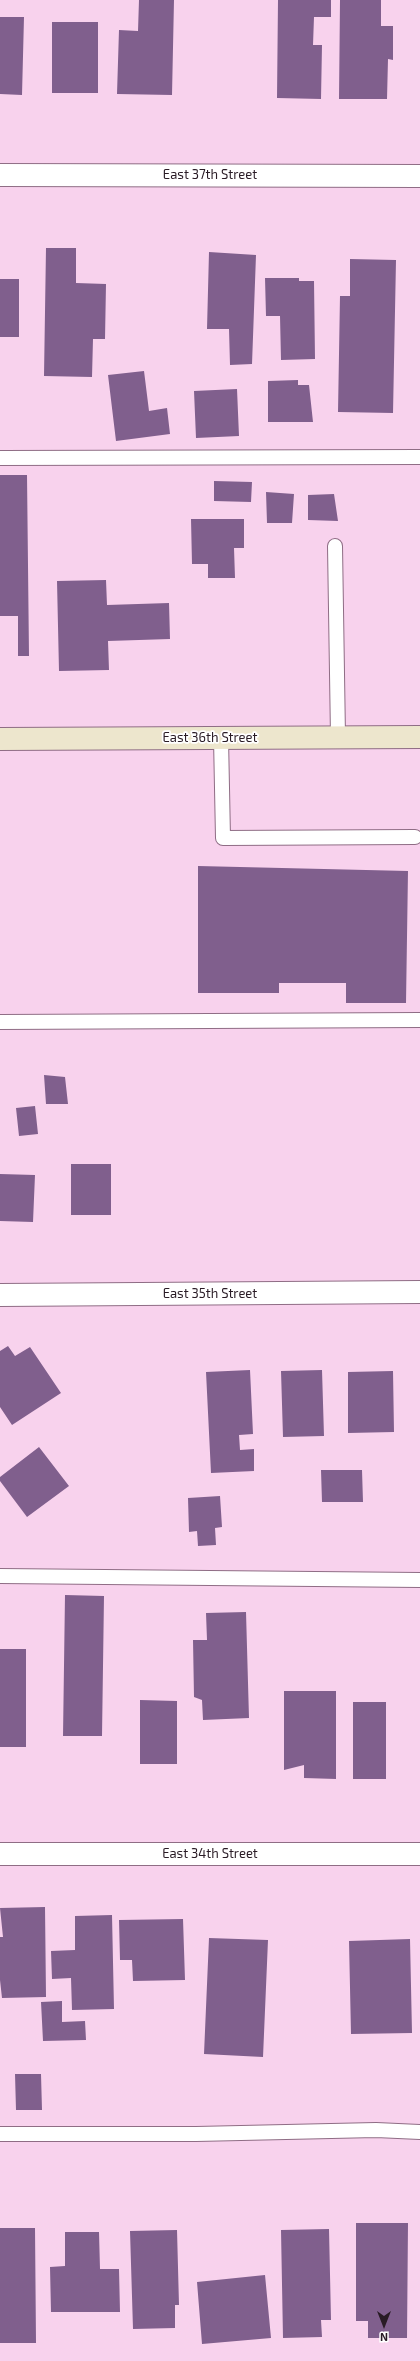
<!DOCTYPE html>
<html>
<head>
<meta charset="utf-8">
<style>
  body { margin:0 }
  #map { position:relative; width:420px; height:2361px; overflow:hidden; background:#f8d2ed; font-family:"Exo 2",sans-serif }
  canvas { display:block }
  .north { position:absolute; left:364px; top:2305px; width:40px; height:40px; -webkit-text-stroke:3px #fff; paint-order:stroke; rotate:180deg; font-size:11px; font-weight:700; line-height:16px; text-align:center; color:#291b25 }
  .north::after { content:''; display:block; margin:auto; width:14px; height:18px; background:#291b25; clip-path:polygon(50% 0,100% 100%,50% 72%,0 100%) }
</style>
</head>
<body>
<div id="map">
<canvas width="420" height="2361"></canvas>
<div class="north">N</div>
</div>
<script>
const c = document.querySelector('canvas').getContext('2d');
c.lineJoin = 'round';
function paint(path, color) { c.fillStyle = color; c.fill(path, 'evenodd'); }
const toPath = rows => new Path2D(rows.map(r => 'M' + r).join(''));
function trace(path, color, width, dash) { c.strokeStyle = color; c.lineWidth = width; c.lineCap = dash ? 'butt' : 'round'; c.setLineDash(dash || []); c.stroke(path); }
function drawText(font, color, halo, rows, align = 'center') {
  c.font = font + ' "Exo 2",sans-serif'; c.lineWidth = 3.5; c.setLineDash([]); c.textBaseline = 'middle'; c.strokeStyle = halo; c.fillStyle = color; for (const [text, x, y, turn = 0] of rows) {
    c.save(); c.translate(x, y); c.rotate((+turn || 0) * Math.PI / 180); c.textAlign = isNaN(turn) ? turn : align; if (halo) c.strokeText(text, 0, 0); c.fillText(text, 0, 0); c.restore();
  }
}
paint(toPath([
  [139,0,174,0,172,95,117,94,119,30,138,31],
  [278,0,331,0,331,17,314,17,313,45,322,45,321,99,277,98],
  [340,0,381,0,381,26,393,26,393,60,388,59,387,99,339,99],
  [0,17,24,17,22,95,0,94],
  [52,22,98,22,98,93,52,93],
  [46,248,76,248,76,283,106,284,105,339,93,339,92,377,44,376],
  [209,252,256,255,252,364,230,365,229,329,207,329],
  [350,259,396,260,393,413,338,412,340,296,350,296],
  [265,278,299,278,299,281,314,281,315,359,281,360,280,316,266,316],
  [0,279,19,279,19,337,0,337],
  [144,371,149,411,167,408,170,434,116,441,108,375],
  [298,380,298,385,309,385,313,422,268,422,268,381],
  [237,389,239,436,196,438,194,391],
  [0,475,27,475,29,656,18,656,18,616,0,616],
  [214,481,252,482,251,502,214,501],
  [266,492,294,494,292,523,267,523],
  [334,494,338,521,308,520,308,495],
  [191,519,244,519,244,548,234,548,235,578,208,578,208,564,192,564],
  [106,580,107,605,169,603,170,639,108,641,109,670,59,671,57,581],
  [198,866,408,871,406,1003,346,1003,346,983,279,983,279,993,198,993],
  [44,1075,65,1077,68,1104,46,1104],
  [35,1106,38,1134,19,1136,16,1108],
  [71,1164,111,1164,111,1215,71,1215],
  [0,1174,35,1175,33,1222,0,1221],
  [8,1346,15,1356,30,1347,61,1393,12,1425,0,1407,0,1351],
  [250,1370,253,1434,239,1435,240,1450,254,1449,254,1471,211,1473,206,1372],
  [322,1370,324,1436,283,1437,281,1371],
  [393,1371,394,1432,348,1433,348,1372],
  [39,1447,69,1486,27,1517,0,1481,0,1477],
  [321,1470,362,1470,363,1502,322,1502],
  [220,1496,222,1527,215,1528,216,1545,198,1546,197,1531,189,1532,188,1498],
  [65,1595,104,1596,102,1736,63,1736],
  [246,1612,249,1718,203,1720,202,1700,194,1697,193,1640,207,1640,206,1613],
  [0,1649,26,1649,26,1747,0,1747],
  [284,1691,336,1691,336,1779,304,1778,304,1765,284,1770],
  [140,1700,177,1701,177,1764,140,1764],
  [353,1702,386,1702,386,1779,353,1779],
  [45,1907,46,1997,2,1998,0,1980,0,1937,3,1937,0,1908],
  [112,1915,114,2009,72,2010,71,1978,52,1979,51,1951,75,1950,75,1916],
  [183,1919,185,1980,133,1981,132,1960,120,1960,119,1920],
  [209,1938,268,1940,263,2057,204,2054],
  [410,1939,412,2033,351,2034,349,1941],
  [62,2001,62,2022,85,2021,86,2040,43,2041,41,2002],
  [15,2074,41,2074,42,2110,16,2110],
  [356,2223,408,2223,407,2338,368,2338,368,2321,356,2321],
  [0,2228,35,2228,36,2343,0,2343],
  [329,2229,331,2320,321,2320,322,2337,283,2338,281,2230],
  [177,2230,179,2305,175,2305,175,2328,133,2329,130,2231],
  [65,2232,99,2232,100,2269,119,2269,120,2312,51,2312,50,2267,65,2266],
  [265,2275,271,2338,202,2344,197,2282]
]), '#805f8d');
const service = toPath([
  [0,458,420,457],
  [335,546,338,737],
  [221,738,223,838,415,837],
  [0,1022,420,1020],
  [0,1576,420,1580],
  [0,2134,196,2134,376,2130,420,2132]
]);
const minor = toPath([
  [0,175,420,176],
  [0,1295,420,1292],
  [0,1854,420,1854]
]);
const secondary = toPath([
  [0,739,420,737]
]);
trace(service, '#8f6d85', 16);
trace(minor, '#8f6d85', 24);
trace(secondary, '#8f6d85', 24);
trace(service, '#fff', 14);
trace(minor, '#fff', 22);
trace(secondary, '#ede6cd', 22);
drawText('13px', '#291b25', '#fff', [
  ["East 37th Street",210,175],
  ["East 36th Street",210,738],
  ["East 35th Street",210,1294],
  ["East 34th Street",210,1854]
]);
</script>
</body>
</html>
